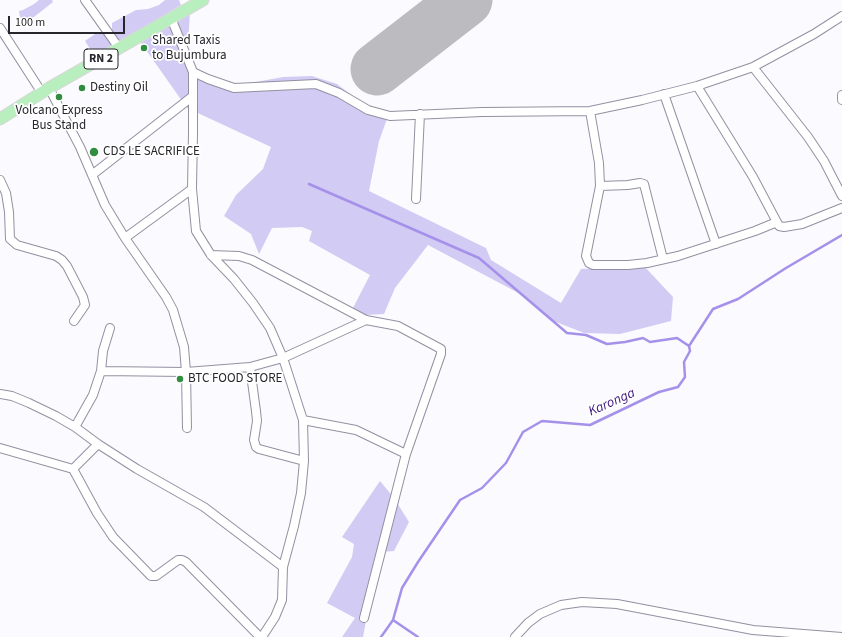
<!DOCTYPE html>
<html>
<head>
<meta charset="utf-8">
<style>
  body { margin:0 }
  #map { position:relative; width:842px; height:637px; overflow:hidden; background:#fbfafe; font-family:"Source Sans 3",sans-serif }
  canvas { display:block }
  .scale { position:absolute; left:8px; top:16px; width:117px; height:18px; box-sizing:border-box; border:2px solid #27262c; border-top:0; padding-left:5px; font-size:12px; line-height:14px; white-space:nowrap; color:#27262c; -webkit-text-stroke:3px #fff; paint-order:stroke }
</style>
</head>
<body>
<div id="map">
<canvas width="842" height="637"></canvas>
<div class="scale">100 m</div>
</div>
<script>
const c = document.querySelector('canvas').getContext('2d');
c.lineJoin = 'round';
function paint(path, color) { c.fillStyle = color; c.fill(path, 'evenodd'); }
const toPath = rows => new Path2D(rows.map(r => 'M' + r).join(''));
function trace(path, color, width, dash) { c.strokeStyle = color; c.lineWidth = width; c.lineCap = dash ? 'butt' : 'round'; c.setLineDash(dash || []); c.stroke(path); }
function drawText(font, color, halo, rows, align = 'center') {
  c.font = font + ' "Source Sans 3",sans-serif'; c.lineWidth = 3.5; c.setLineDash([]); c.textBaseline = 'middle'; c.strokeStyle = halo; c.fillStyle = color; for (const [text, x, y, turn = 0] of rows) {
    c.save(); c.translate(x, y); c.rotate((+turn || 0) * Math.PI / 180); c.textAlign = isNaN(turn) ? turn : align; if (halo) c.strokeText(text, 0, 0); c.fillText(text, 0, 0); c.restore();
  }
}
paint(toPath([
  [39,0,52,0,53,2,34,17,24,21,20,17,19,11,23,10,34,4],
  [165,0,179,0,181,5,118,43,112,30,112,23,136,10,148,9,159,5],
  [190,12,187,58,191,64,213,80,234,86,283,77,312,76,337,84,362,103,387,119,379,141,369,191,486,248,491,260,561,303,581,269,644,266,673,297,671,321,620,334,584,333,551,320,526,297,428,245,395,288,384,314,366,315,353,308,370,275,309,241,312,231,302,227,272,228,259,254,251,234,224,216,236,195,263,169,271,147,187,108,139,40],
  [98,32,104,33,110,41,111,45,110,48,95,57,85,41],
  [380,481,394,498,409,522,394,551,379,552,363,637,342,637,355,618,327,603,352,557,354,544,342,537]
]), '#d2cbf4');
trace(toPath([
  [309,184,479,258,567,333,586,335,607,344,625,342,643,338,650,342,677,338,689,346],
  [393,620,418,637],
  [381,637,393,620,402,588,418,562,460,500,482,488,506,463,523,432,542,421,590,425,659,392,678,387,685,377,684,362,690,351,689,346,713,309,738,299,786,268,842,235]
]), '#a691ea', 2.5);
trace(toPath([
  [377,69,466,0]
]), '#bcbcc0', 53);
const minor = toPath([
  [85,0,119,48],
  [171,18,193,72,208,79,234,88,316,84,339,93,368,110,390,116,482,112,590,111,642,100,697,86,753,67,814,34,842,16],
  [0,28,42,93],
  [753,67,808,137,824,161,842,196],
  [193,72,193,132,192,189,196,231,211,255,234,279,253,303,270,328,283,358,303,420,304,461,301,493,294,526,283,567,282,600,275,617,262,637],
  [697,86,753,177,779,226,784,227,802,224,842,208],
  [49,88,80,147,105,205,125,238,166,297,173,310,184,347,186,372,187,428],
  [664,94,716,244],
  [842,95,842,100],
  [590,111,599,163,600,186,586,256,589,263,593,265,628,265,647,263,678,256,755,231,777,222],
  [92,175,193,96],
  [0,180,6,193,9,212,10,239,17,245,56,256,62,260,67,266,83,297,85,305,74,321],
  [600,186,628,185,640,183,644,184,663,259],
  [416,199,420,114],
  [125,238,192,189],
  [211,255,239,256,252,260,366,320,398,326,441,349,441,354,406,454,364,618],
  [250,367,256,411,257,421,254,440,256,447,259,449,304,461],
  [101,371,186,372,250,367,283,358,366,320],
  [0,394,12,396,29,403,56,416,75,427,98,444,137,469,204,507,283,567],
  [303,420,356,430,406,454],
  [75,427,93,395,101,371,103,351,110,328],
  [0,448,73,469,97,513,113,537,148,573,151,576,156,576,178,560,182,560,186,562,260,637],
  [73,469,98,444],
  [515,637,528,623,540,614,561,605,582,602,617,604,753,630,842,637]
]);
const major = toPath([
  [0,119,49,88,203,0]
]);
trace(minor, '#9390a1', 10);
trace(major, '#d8d8d9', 13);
trace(minor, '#fff', 8);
trace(major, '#b9eebe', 11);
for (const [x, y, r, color] of [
  [144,48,4,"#318d3f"],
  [82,88,4,"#318d3f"],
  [59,97,4,"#318d3f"],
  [94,152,5,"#318d3f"],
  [180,379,4,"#318d3f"]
]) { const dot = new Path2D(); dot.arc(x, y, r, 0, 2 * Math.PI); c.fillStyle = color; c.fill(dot); trace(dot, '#fff', 1.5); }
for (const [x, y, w] of [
  [101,59,34]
]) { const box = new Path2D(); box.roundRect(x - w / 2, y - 10, w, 20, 3); c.fillStyle = '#fff'; c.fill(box); trace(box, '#27262c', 1); }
drawText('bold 12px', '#27262c', null, [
  ["RN 2",101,59]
]);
drawText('13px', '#27262c', '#fff', [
  ["Shared Taxis",152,41],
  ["to Bujumbura",152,56],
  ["Destiny Oil",90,88],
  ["Volcano Express",59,111,"center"],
  ["Bus Stand",59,126,"center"],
  ["CDS LE SACRIFICE",103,152],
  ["BTC FOOD STORE",188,379]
], 'left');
drawText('italic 14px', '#3e157d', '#fff', [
  ["Karonga",612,403,-24]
]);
</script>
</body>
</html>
